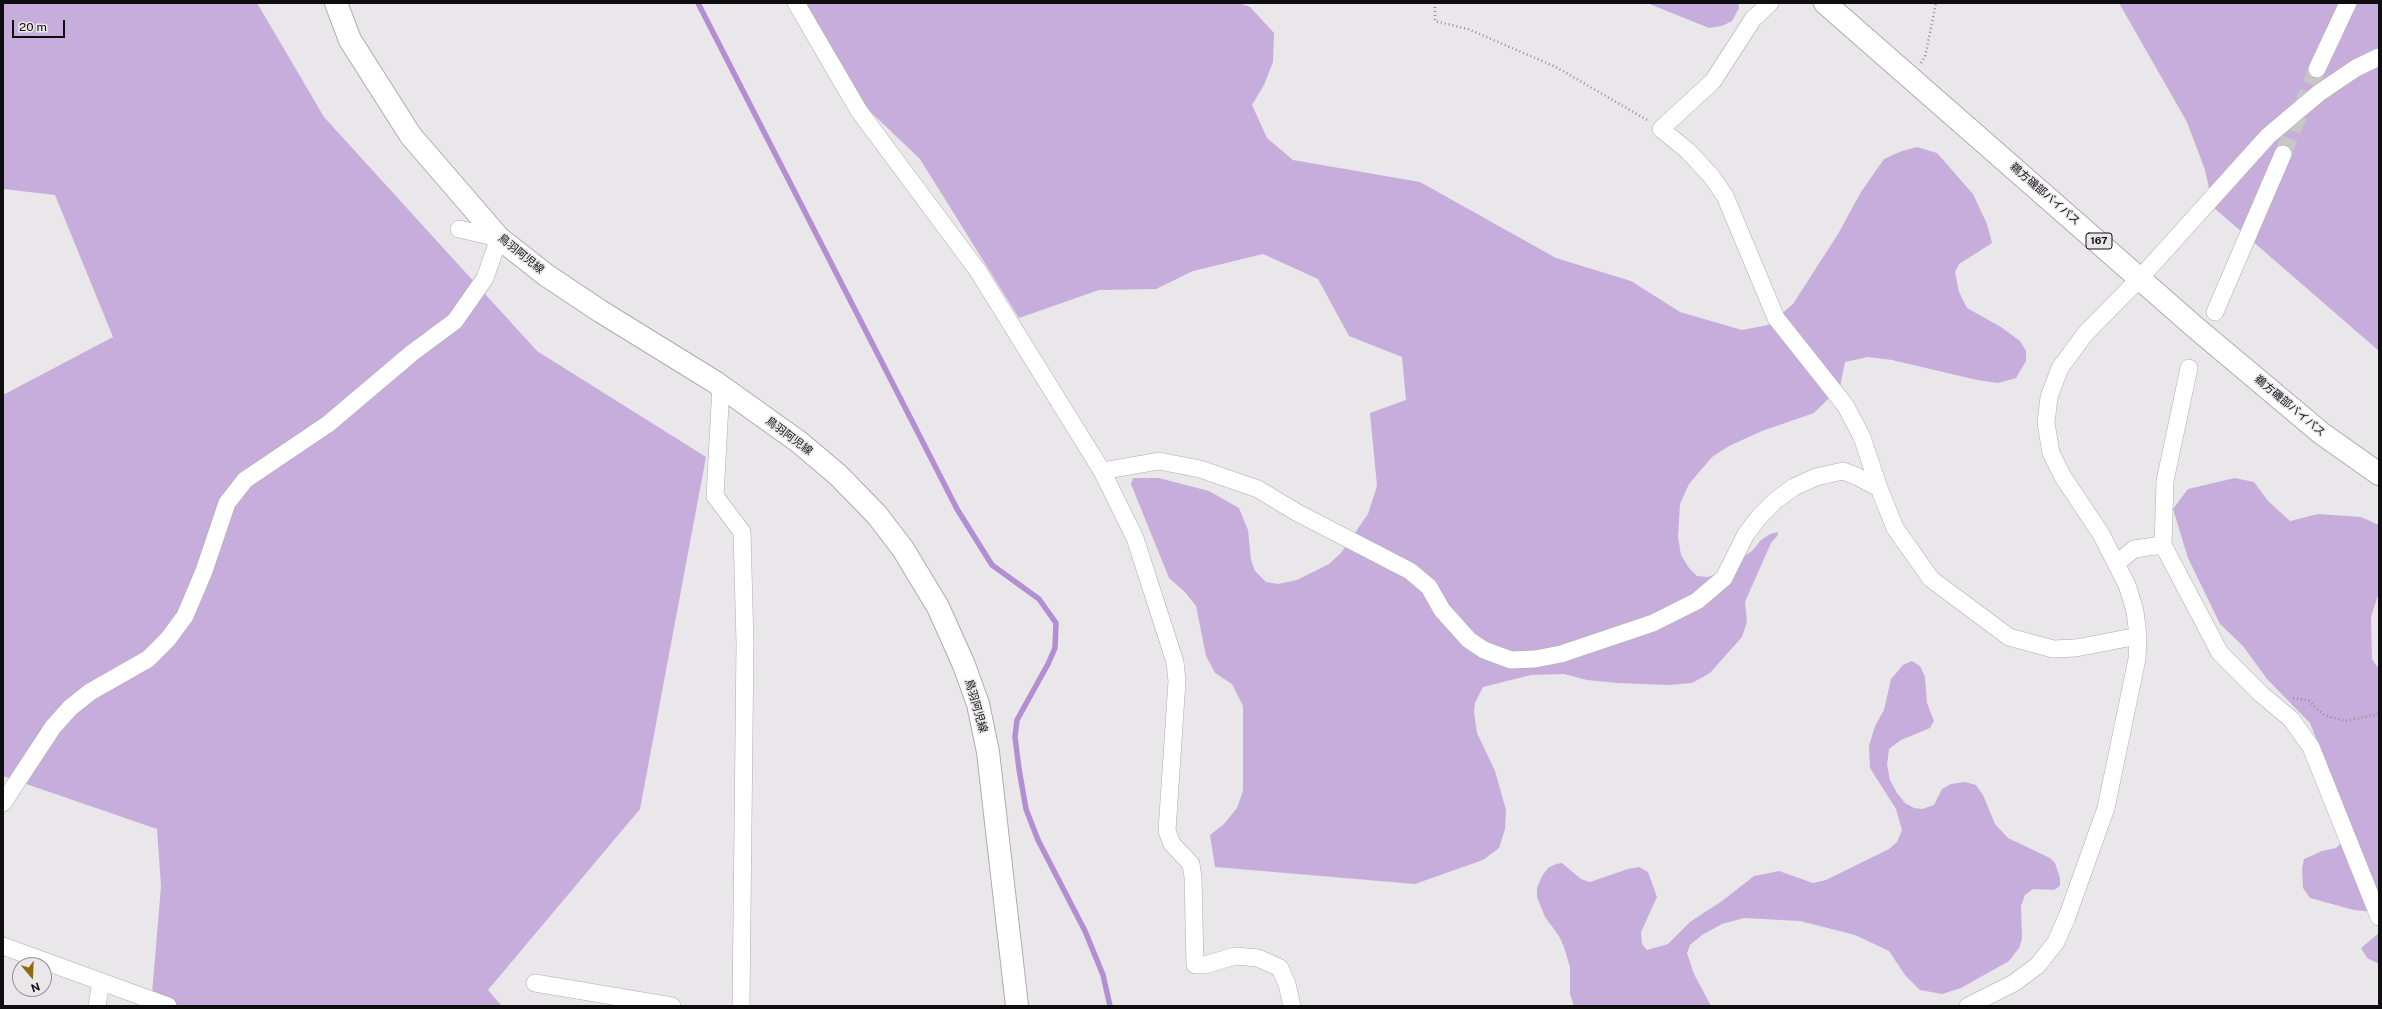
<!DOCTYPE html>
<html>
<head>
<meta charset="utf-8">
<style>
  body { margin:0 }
  #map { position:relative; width:2382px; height:1009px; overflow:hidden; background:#e9e7ea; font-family:"Public Sans",sans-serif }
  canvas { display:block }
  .frame { position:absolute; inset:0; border:4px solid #0e0e0f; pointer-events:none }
  .north { position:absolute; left:12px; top:957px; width:40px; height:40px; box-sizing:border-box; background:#e9e7ea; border:1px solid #919092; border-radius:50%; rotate:161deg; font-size:11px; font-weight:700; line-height:16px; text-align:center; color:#0e0e0f }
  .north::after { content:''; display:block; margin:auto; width:14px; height:18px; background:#8f6b10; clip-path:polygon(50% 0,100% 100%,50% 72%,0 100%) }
  .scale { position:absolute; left:12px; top:20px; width:53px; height:18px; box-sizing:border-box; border:2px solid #0e0e0f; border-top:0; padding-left:5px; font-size:12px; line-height:14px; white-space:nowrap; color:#0e0e0f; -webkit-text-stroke:3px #e9e7ea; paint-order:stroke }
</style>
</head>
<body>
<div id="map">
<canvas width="2382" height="1009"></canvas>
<div class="frame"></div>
<div class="north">N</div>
<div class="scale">20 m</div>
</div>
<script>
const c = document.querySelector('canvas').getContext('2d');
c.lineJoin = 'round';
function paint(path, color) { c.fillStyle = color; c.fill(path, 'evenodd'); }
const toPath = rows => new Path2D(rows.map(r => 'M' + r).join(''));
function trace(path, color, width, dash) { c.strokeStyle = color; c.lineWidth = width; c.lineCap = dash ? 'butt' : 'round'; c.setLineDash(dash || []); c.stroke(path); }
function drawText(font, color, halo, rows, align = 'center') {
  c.font = font + ' "Public Sans","Noto Sans JP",sans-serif'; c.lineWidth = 3; c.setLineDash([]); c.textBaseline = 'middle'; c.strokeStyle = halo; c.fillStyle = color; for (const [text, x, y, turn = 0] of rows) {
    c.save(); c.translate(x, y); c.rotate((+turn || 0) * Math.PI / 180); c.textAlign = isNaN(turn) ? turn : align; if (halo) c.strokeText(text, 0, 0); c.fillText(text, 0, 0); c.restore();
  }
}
paint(toPath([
  [3,3,257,3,324,117,537,351,706,457,640,809,488,990,502,1006,151,1006,161,886,157,829,3,776,3,395,113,337,55,195,3,189],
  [805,3,1239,3,1250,7,1274,33,1273,62,1264,85,1252,105,1267,138,1293,160,1420,182,1556,258,1631,281,1680,312,1742,330,1768,325,1793,304,1838,234,1861,192,1884,159,1902,151,1917,147,1937,153,1973,194,1987,224,1992,243,1959,264,1955,272,1959,292,1967,308,2001,327,2020,341,2026,351,2026,361,2016,378,1998,383,1977,380,1892,360,1868,357,1845,362,1840,387,1814,413,1762,431,1729,446,1712,457,1689,484,1680,504,1678,537,1681,555,1689,568,1697,576,1708,577,1720,572,1752,551,1761,540,1770,534,1778,532,1778,535,1771,543,1745,602,1747,622,1742,637,1710,673,1692,683,1669,685,1617,683,1587,680,1564,674,1531,675,1483,687,1475,703,1474,712,1477,733,1495,771,1506,810,1505,829,1499,848,1483,860,1415,884,1215,867,1210,835,1224,824,1237,808,1243,791,1243,706,1232,684,1215,673,1206,656,1196,606,1185,592,1169,578,1131,484,1133,478,1159,478,1209,491,1239,508,1248,530,1251,560,1255,571,1266,582,1278,584,1297,580,1329,564,1341,553,1368,514,1377,486,1370,413,1406,400,1402,357,1349,336,1318,279,1263,254,1193,271,1156,289,1099,290,1019,318,920,159,858,100],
  [1647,3,1738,3,1739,8,1732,21,1722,26,1709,28],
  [2119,3,2379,3,2379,351,2213,207,2205,170,2187,122],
  [2235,478,2254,482,2268,501,2290,521,2318,514,2361,517,2379,525,2379,592,2371,617,2372,659,2379,669,2379,923,2373,912,2354,910,2310,898,2303,888,2302,869,2304,859,2322,851,2336,848,2351,833,2343,806,2310,723,2267,679,2243,646,2220,624,2188,558,2173,509,2188,489],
  [1912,661,1920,666,1925,677,1927,703,1934,721,1930,728,1901,740,1889,749,1887,765,1890,780,1897,793,1905,803,1914,808,1922,809,1934,805,1942,789,1951,784,1965,782,1976,785,1983,795,1995,824,2008,838,2050,858,2055,863,2060,878,2060,886,2054,890,2033,889,2025,895,2021,906,2022,939,2019,948,2009,961,1961,988,1942,994,1920,990,1905,975,1889,951,1855,935,1800,921,1744,918,1722,924,1702,935,1690,945,1687,953,1694,974,1711,1006,1574,1006,1570,994,1570,967,1564,947,1559,936,1545,917,1537,897,1537,888,1542,876,1548,868,1556,864,1562,863,1581,879,1590,882,1628,869,1639,867,1648,872,1657,897,1641,932,1642,944,1647,950,1668,944,1690,922,1722,901,1754,876,1779,871,1813,883,1826,880,1889,849,1897,842,1902,830,1896,809,1870,768,1869,746,1875,726,1884,710,1891,679,1903,665],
  [2379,933,2379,964,2367,958,2361,948]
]), '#c7addc');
trace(toPath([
  [698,3,957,509,992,565,1039,599,1056,623,1055,648,1048,664,1017,720,1015,737,1019,769,1026,809,1038,840,1085,931,1103,975,1110,1006]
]), '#b48ed2', 5.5);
trace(toPath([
  [2283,154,2317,69]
]), '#c8c6c9', 17, [17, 8]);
const minor = toPath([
  [796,3,859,111,978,271,1102,471,1135,538,1175,662,1177,681,1167,831,1172,844,1191,864,1193,877,1195,965,1205,965,1235,956,1258,958,1280,968,1287,984,1292,1006],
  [1770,3,1753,19,1713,81,1661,129,1688,151,1712,177,1725,196,1776,318,1845,405,1862,437,1879,488,1895,528,1931,579,2009,637,2053,649,2076,648,2138,636],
  [2317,69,2348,3],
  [2215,312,2283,154],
  [2189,368,2165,481,2163,545,2220,653,2261,694,2291,719,2311,747,2379,917],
  [721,386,715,496,742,532,745,643,741,1006],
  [1102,471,1159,461,1200,469,1258,489,1296,512,1410,571,1429,587,1442,610,1469,640,1484,650,1511,660,1535,659,1561,654,1653,623,1697,601,1724,578,1746,534,1760,516,1776,500,1794,487,1816,477,1843,471,1856,476,1879,488],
  [2117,563,2134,549,2163,545],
  [3,803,53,727,70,708,90,692,148,659,168,639,185,616,204,571,227,503,245,480,328,424,412,353,455,321,485,278,499,238,459,229],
  [3,946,168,1006],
  [535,983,672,1006],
  [97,1006,101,982],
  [1968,1006,2014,983,2038,965,2056,942,2067,917,2106,808,2137,659,2138,636,2135,611,2127,585,2101,534,2063,477,2051,453,2046,423,2049,397,2060,368,2085,334,2141,277,2268,136,2319,93,2356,68,2379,57]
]);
const major = toPath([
  [336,3,350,40,411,136,499,238,546,275,600,311,715,382,799,442,838,475,877,515,903,549,938,607,964,665,978,704,988,752,1017,1006]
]);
const highway = toPath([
  [1825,3,2196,328,2321,433,2379,474]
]);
trace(minor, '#adabae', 18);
trace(major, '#adabae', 24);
trace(highway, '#adabae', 24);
trace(toPath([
  [1435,3,1435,21,1468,29,1556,67,1647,120],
  [1921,63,1925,57,1936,3],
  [2293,698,2308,700,2324,715,2345,721,2379,714]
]), '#908f91', 2.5, [1, 3]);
trace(minor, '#fff', 17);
trace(major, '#fff', 22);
trace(highway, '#fff', 22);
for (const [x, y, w] of [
  [2099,241,26]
]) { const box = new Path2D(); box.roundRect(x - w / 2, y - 8, w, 16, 3); c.fillStyle = '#e9e7ea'; c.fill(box); trace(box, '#0e0e0f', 1); }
drawText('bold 10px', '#0e0e0f', null, [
  ["167",2099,241]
]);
drawText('11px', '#0e0e0f', '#e9e7ea', [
  ["鵜方磯部バイパス",2045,194,41],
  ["鳥羽阿児線",521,254,39],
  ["鵜方磯部バイパス",2290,406,40],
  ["鳥羽阿児線",789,436,37],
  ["鳥羽阿児線",976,706,74]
]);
</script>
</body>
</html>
